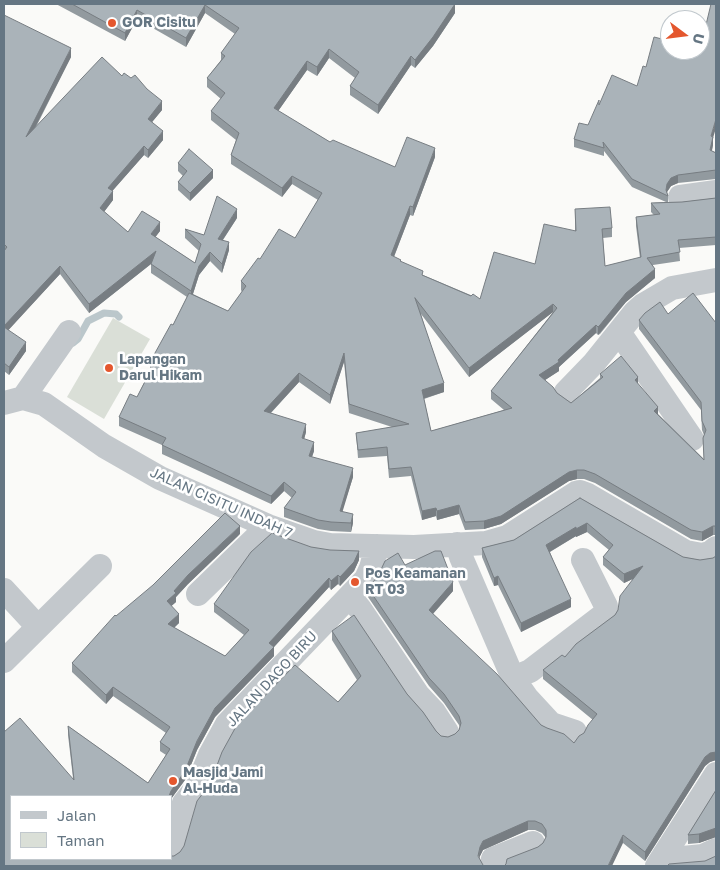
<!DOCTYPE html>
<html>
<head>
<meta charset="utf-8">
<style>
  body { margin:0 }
  #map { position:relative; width:720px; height:870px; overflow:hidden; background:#fafaf8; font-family:"Golos Text",sans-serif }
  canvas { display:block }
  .frame { position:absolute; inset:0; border:5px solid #657683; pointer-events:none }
  .legend { position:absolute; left:10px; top:795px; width:162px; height:65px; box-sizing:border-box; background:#fff; border:1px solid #c1c8cd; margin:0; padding:6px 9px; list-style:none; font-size:15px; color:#657683 }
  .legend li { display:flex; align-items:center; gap:10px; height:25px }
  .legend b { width:25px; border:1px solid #c1c8cd }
  .north { position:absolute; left:660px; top:10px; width:50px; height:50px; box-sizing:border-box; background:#fff; border:1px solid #c1c8cd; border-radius:50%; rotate:105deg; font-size:14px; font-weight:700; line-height:20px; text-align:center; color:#657683 }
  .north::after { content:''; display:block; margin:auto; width:18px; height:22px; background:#e4572e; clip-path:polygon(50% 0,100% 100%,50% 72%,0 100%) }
</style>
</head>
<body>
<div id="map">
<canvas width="720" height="870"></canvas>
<div class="frame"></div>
<ul class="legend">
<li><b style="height:6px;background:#c3c8cc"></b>Jalan</li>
<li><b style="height:14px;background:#dadfd7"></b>Taman</li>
</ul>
<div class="north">U</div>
</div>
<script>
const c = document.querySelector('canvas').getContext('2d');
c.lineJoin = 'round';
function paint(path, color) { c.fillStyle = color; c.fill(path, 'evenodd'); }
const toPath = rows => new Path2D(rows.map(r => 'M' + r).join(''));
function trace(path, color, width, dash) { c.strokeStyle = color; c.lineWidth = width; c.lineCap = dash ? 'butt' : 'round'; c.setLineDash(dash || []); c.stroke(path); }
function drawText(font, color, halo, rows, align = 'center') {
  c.font = font + ' "Golos Text",sans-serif'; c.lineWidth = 5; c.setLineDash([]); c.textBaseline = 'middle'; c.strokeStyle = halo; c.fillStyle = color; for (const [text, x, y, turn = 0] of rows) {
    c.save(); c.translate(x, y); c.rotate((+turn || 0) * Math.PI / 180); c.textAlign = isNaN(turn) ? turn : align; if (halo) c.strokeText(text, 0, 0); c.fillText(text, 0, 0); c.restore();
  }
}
paint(toPath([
  [113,318,150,339,104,419,67,397]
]), '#dadfd7');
trace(toPath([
  [73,343,78,339,88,321,104,313,116,314,119,317]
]), '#bbc7cb', 7);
trace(toPath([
  [680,197,716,192],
  [619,332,692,439],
  [566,392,594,363,635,312,643,305,672,288,716,280],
  [23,398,69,332],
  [4,403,23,398,44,404,104,446,160,478,268,526,314,542,330,545,414,547,486,543,507,537,576,493,580,492,588,495,686,552,702,555,710,553,716,548],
  [457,544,461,557,513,678,527,698,551,724,575,732],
  [4,590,38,627],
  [198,594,268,526],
  [350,597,360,609,418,695,434,712,447,732],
  [4,661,100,566],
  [513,678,530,671,606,613,606,606,583,560],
  [171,851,184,803,197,787,210,755,227,724,366,579,371,568,377,546],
  [662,860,703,856,716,850],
  [494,866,492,863,493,859,533,843],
  [657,866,716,774]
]), '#c3c8cc', 24);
paint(toPath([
  [56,4,454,4,455,13,433,46,415,68,411,65,378,114,350,95,350,86,355,78,329,58,317,76,307,70,278,111,330,142,395,167,435,157,413,216,410,215,394,257,401,262,423,275,480,299,535,264,575,231,575,209,612,228,612,237,603,238,605,266,640,258,636,226,636,217,654,215,651,212,651,203,666,202,632,187,604,151,604,156,574,147,574,139,588,125,599,105,713,138,713,145,712,151,715,152,715,148,716,146,716,179,678,183,671,186,667,192,668,196,668,202,682,202,716,198,716,245,679,248,680,261,653,265,655,278,626,302,600,334,598,335,596,333,559,367,559,371,545,380,557,393,571,403,600,378,600,374,638,384,658,414,704,459,703,438,704,435,702,430,701,410,639,329,639,320,668,314,716,323,716,535,713,535,702,541,691,539,595,483,584,479,577,479,569,481,501,524,484,529,465,530,459,514,437,520,436,516,422,520,411,476,389,478,387,456,358,458,356,433,392,427,349,413,344,362,330,404,299,382,271,413,306,432,304,439,314,451,312,457,353,477,342,511,353,523,351,532,331,531,318,529,284,517,284,508,292,498,284,491,271,504,162,454,162,445,119,426,119,417,137,397,150,371,150,362,173,325,187,297,151,273,151,264,89,313,60,274,8,330,26,351,9,375,4,371,4,15,71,57,36,127,122,76,162,110,152,122,163,140,148,158,144,155,112,191,113,200,104,212,128,232,160,231,155,237,195,263,199,251,185,238,185,229,204,235,237,218,223,240,229,250,222,273,210,261,199,275,193,294,228,311,242,292,241,290,241,281,260,259,295,238,318,200,292,184,282,197,231,164,231,155,236,140,211,120,211,111,221,99,207,87,207,78,221,60,221,53,235,34,205,13,186,47,137,19,125,41],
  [553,312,491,391,491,399,504,410,431,431,424,399,444,392,421,314,469,377],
  [178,163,213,178,190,201,178,190,178,182,183,176,178,171],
  [580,498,683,557,700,560,713,558,716,556,716,760,710,762,705,766,645,861,623,843,538,847,543,843,546,838,542,833,535,830,528,830,483,850,480,856,4,866,73,778,68,735,68,726,148,783,166,755,160,751,160,742,166,733,113,696,106,704,72,672,72,663,116,616,240,534,188,584,176,597,176,602,171,606,179,623,174,628,225,656,244,635,214,612,214,604,311,547,359,560,354,571,340,586,338,584,331,590,329,587,274,647,274,656,215,717,197,750,185,780,171,799,171,796,11,859,174,856,180,852,338,702,357,680,332,640,332,631,407,694,436,731,441,736,448,737,455,734,459,730,460,728,459,725,444,703,429,686,368,597,368,588,405,565,453,591,433,614,541,725,574,743,584,733,593,720,543,679,543,670,565,657,615,615,618,610,633,579,624,583,603,565,603,557,609,550,587,532,576,537,576,536,550,552,571,607,521,632,498,585,494,586,482,557,482,548,514,540],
  [716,790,716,837,699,843,688,844,688,835]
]), '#929a9f');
paint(toPath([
  [455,4,455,13,433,46,415,68,415,60],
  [205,5,205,13,186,47,186,38],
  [137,10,137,19,125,41,125,33],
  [71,48,71,57,26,145,26,137],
  [329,49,329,58,317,76,317,67],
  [411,56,411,65,378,114,378,105],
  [307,61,307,70,274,117,274,108],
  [162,101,162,110,148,127,148,119],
  [716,119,716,128,713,138,713,145,710,158,711,136],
  [163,131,163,140,148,158,148,150],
  [144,146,144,155,108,196,108,188],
  [435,148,435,157,413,216,413,207],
  [213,170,213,178,190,201,190,193],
  [678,175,678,183,671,186,667,192,666,190,667,184,671,178],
  [292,176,292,184,282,197,282,188],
  [113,191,113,200,100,217,100,208],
  [410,206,410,215,391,264,391,255],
  [237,209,237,218,218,247,218,239],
  [160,222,160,231,151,243,151,234],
  [229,242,229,250,222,273,222,264],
  [156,251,156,260,89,313,89,304],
  [210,252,210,261,199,275,191,300,191,291,199,266],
  [60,266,60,274,4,335,4,326],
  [655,269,655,278,626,302,598,335,598,327,626,293],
  [553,304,553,312,469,377,469,368],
  [596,325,596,333,559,367,559,371,539,384,539,375],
  [26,342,26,351,9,375,9,367],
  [344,353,344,362,330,404,330,395],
  [299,373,299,382,264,420,264,411],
  [638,377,638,386,635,380],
  [444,383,444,392,422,399,422,390],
  [658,407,658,416,654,411],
  [306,424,306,432,302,447,302,438],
  [314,442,314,451,309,465,309,456],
  [353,468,353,477,340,520,340,511],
  [577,470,577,479,569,481,501,524,484,529,484,521,569,472],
  [284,482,284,491,271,504,271,496],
  [459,505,459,514,437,520,437,511],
  [436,508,436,516,422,520,422,511],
  [353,514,353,523,351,532,351,523],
  [587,523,587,532,576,537,576,529],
  [240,526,240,534,188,584,176,597,176,602,167,610,167,601,174,591,188,575],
  [713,526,713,535,702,541,702,532],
  [576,527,576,536,546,554,546,545],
  [359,551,359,560,354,571,340,586,340,577],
  [643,566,643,574,624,583,624,574],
  [338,575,338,584,331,590,331,581],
  [498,576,498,585,494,586,494,578],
  [329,578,329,587,274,647,274,656,215,717,197,750,185,780,171,799,171,796,169,796,171,791,215,708,269,643],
  [453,582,453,591,429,618,429,610],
  [571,599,571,607,521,632,521,623],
  [179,614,179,623,168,633,168,624],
  [113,687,113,696,106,704,106,695],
  [716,752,716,760,710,762,705,766,645,861,645,852,705,757,710,753],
  [528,821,528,830,483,850,480,856,478,865,480,847,483,841],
  [716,828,716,837,699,843,699,834],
  [623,835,623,843,612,866,608,866]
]), '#777d82');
const building = toPath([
  [72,4,455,4,433,37,415,60,411,56,378,105,350,86,359,72,329,49,317,67,307,61,274,108,330,142,333,140,395,167,407,137,435,148,413,207,410,206,391,255,401,260,400,261,423,271,422,275,471,296,473,294,480,299,494,252,535,264,544,224,576,231,575,209,610,207,612,228,602,229,605,266,641,257,636,217,660,214,651,203,682,202,716,198,716,237,678,240,680,252,647,258,655,269,626,293,600,325,598,327,596,325,558,360,559,362,539,375,553,387,557,393,571,403,603,377,600,374,621,356,638,377,635,380,658,407,654,411,704,460,703,438,706,430,702,421,701,402,639,320,645,313,660,302,668,314,693,293,716,323,716,526,713,526,702,532,691,530,595,474,584,470,577,470,569,472,501,516,484,521,465,522,459,505,437,511,436,508,422,511,411,467,389,469,387,447,358,450,356,433,409,424,349,404,344,353,330,395,299,373,264,411,306,424,302,438,314,442,309,456,353,468,340,511,353,514,351,523,331,522,318,520,284,508,296,492,284,482,271,496,162,445,166,438,119,417,130,394,137,397,154,364,150,362,171,324,173,325,189,293,228,311,246,286,241,281,258,258,260,259,279,229,295,238,322,193,292,176,282,188,231,155,239,133,211,111,225,93,207,78,225,56,221,53,239,28,205,5,186,38,137,10,125,33,72,4],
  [415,298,469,368,553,304,557,308,491,391,512,408,431,431,422,390,444,383,415,298],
  [711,4,716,4,716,119,711,136,713,137,710,150,716,153,716,170,678,175,671,178,667,184,666,190,668,196,632,179,603,142,604,148,574,139,579,123,588,125,599,100,599,105,612,75,637,86,643,66,646,67,654,37,670,41,670,50,700,50,711,4],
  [4,15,71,48,26,137,102,57,122,76,124,73,131,78,135,75,147,89,162,101,148,119,163,131,148,150,144,146,108,188,113,191,100,208,128,232,142,211,160,222,151,234,195,263,201,244,185,229,204,235,217,196,237,209,218,239,229,242,222,264,210,252,199,266,191,291,151,264,156,251,89,304,60,266,4,326,4,251,7,247,4,244,4,15],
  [189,149,213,170,190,193,178,182,187,171,178,163,189,149],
  [4,327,26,342,9,367,4,363,4,327],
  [580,498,683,557,700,560,713,558,716,556,716,752,710,753,705,757,645,852,623,835,608,866,504,866,506,864,507,859,538,847,543,843,546,837,546,830,542,824,535,821,528,821,483,841,480,847,478,856,483,865,484,866,4,866,4,732,20,718,74,780,68,726,148,783,170,749,160,742,170,727,113,687,106,695,72,663,115,615,116,616,153,585,225,513,240,526,188,575,174,591,176,593,167,601,179,614,168,624,225,656,249,630,214,604,251,552,272,533,311,547,330,550,359,551,354,562,340,577,338,575,331,581,329,578,269,643,274,647,215,708,197,741,185,771,171,791,169,796,11,796,11,859,171,859,171,856,174,856,180,852,184,846,197,801,210,784,222,752,238,723,295,665,338,702,361,676,332,631,354,615,407,694,423,712,436,731,441,736,448,737,455,734,459,730,461,723,459,716,444,694,429,678,368,588,378,576,385,561,398,553,405,565,435,551,441,551,453,582,429,610,497,674,541,725,547,728,564,734,574,743,579,736,584,733,588,725,597,714,543,670,562,655,565,657,576,644,615,615,618,610,620,596,643,566,624,574,603,557,613,545,587,523,576,529,576,527,546,545,571,599,521,623,498,576,494,578,482,548,514,540,580,498],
  [716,790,716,828,699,834,688,835,716,790],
  [716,856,716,866,667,866,669,864,705,861,716,856]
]);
paint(building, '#aab3b9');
trace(building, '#777d82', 1);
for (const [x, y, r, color] of [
  [112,23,5,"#e4572e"],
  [109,368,5,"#e4572e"],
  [355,582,5,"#e4572e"],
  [173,781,5,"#e4572e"]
]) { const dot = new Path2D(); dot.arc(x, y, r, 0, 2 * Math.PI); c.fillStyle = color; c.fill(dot); trace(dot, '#fff', 2); }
drawText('bold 14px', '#657683', '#fff', [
  ["GOR Cisitu",122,23],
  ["Lapangan",119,360],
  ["Darul Hikam",119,376],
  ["Pos Keamanan",365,574],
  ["RT 03",365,590],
  ["Masjid Jami",183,773],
  ["Al-Huda",183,789]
], 'left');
drawText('14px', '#657683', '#fff', [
  ["JALAN CISITU INDAH 7",221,503,24],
  ["JALAN DAGO BIRU",272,679,-47]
]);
</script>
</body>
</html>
